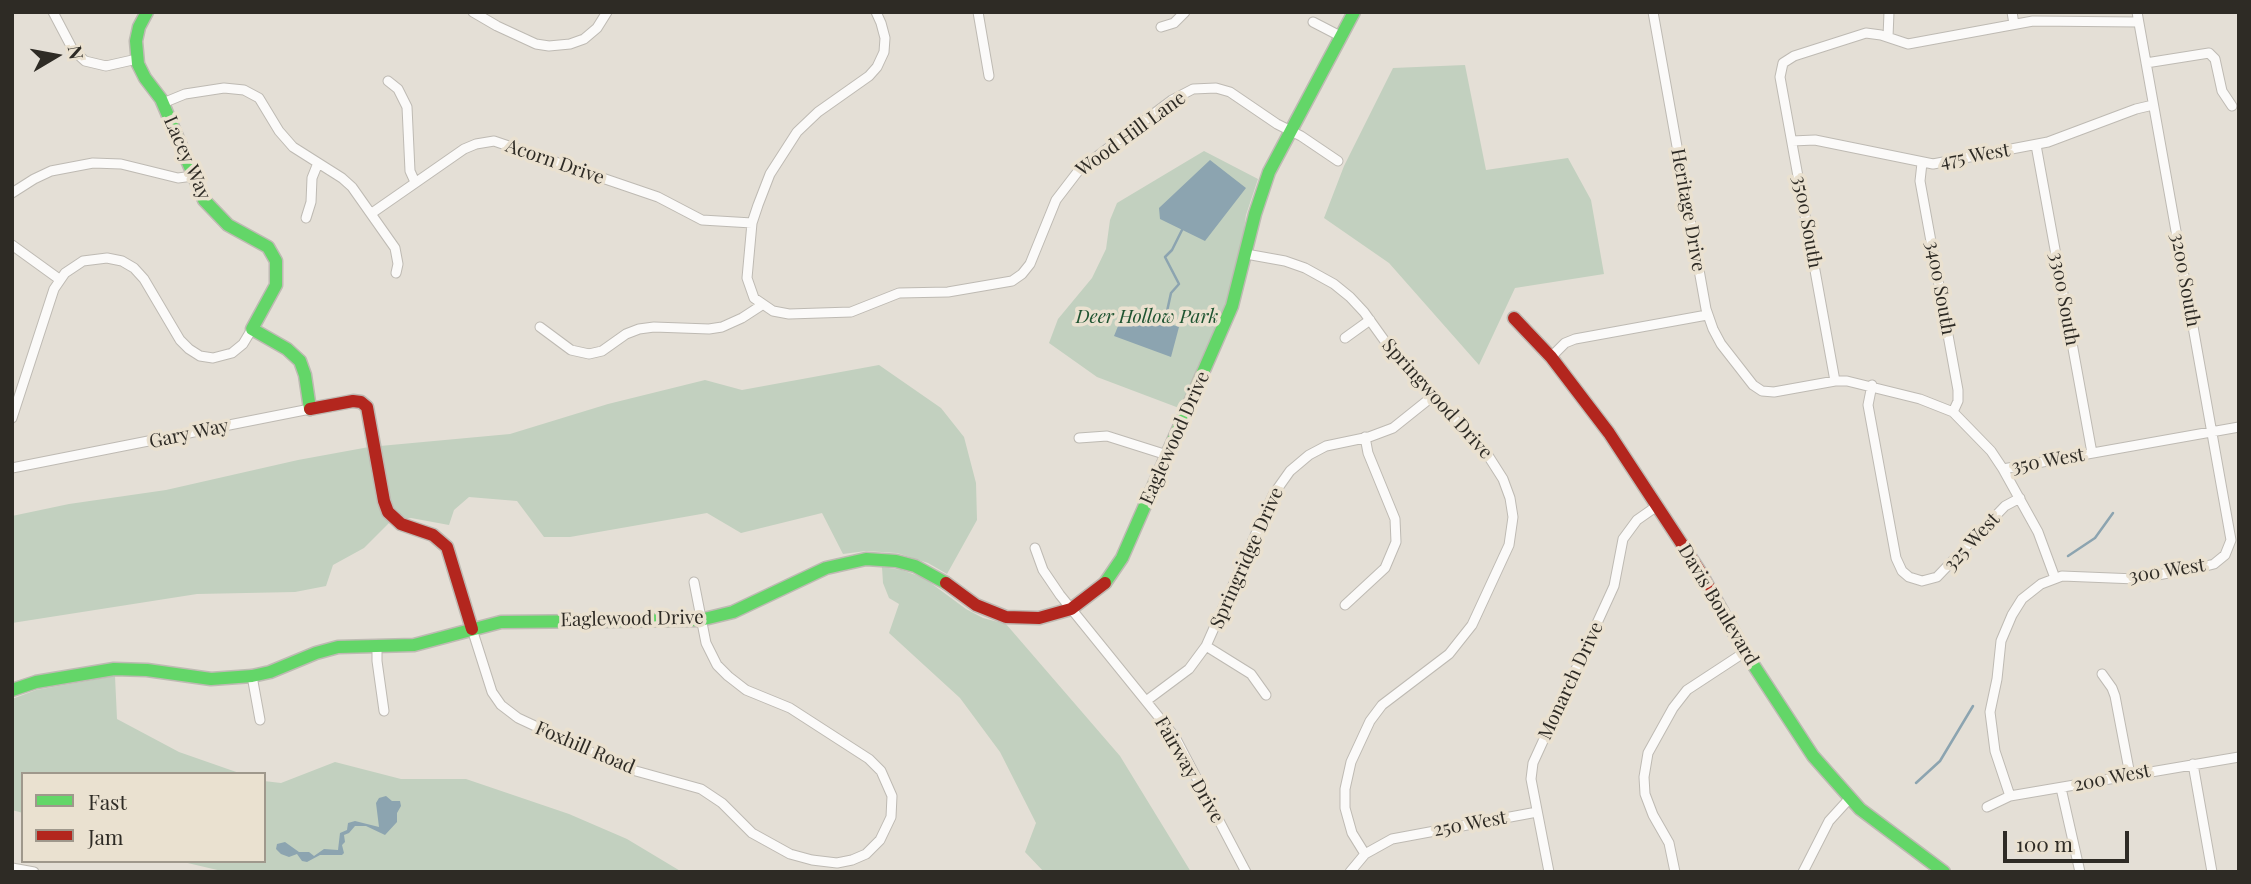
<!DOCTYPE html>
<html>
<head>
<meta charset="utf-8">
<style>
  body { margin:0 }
  #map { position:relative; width:2251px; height:884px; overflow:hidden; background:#e4dfd6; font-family:"Playfair Display",serif }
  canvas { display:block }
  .frame { position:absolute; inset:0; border:14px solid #2e2b25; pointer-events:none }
  .legend { position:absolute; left:21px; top:772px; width:245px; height:91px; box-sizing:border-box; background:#eae1d0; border:2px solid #9f988c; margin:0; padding:9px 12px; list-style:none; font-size:21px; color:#2e2b25 }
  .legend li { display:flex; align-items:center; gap:14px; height:35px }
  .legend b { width:35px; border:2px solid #9f988c }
  .north { position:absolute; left:21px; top:21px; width:70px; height:70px; -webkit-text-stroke:5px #eae1d0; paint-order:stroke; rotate:80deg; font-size:19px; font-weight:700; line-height:28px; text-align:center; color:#2e2b25 }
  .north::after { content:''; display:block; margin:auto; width:24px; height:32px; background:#2e2b25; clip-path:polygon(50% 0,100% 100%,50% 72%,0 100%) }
  .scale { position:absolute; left:2003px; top:831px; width:126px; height:32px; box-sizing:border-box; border:4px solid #2e2b25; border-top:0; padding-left:9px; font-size:21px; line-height:24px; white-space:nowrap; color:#2e2b25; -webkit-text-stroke:5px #eae1d0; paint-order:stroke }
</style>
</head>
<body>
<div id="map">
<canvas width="2251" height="884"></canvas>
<div class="frame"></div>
<ul class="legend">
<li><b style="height:9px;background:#63d668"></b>Fast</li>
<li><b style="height:9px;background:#b3261e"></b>Jam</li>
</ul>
<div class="north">N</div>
<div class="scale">100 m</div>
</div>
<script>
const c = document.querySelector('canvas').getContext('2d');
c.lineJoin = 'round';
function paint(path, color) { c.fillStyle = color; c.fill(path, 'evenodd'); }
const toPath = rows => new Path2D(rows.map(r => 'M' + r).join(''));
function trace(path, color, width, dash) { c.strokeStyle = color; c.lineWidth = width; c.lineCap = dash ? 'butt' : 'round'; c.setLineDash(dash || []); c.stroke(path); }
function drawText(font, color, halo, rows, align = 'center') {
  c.font = font + ' "Playfair Display",serif'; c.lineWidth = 7; c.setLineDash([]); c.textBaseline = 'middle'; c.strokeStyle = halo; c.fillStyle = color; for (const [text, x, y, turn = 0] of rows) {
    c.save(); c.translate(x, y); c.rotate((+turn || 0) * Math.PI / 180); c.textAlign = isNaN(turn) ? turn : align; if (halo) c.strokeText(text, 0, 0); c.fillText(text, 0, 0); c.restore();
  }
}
paint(toPath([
  [1465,65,1486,170,1568,158,1591,200,1604,274,1515,288,1479,365,1389,263,1324,218,1344,166,1393,68],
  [1204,151,1258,179,1246,215,1241,251,1227,306,1209,350,1179,408,1097,377,1049,343,1058,319,1092,278,1106,249,1110,220,1117,203],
  [879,365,941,408,964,437,976,483,977,520,947,574,928,563,897,553,866,551,843,554,822,513,741,533,707,513,570,537,544,537,517,501,469,497,454,510,449,525,411,518,390,522,364,548,333,565,326,586,295,592,197,594,12,623,12,516,69,504,166,490,298,460,369,447,510,434,608,404,705,380,742,390],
  [882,567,902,570,924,578,966,609,983,618,1006,624,1120,756,1191,872,1044,872,1025,852,1036,823,1000,752,960,698,889,633,899,604,889,598,883,583],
  [115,676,117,719,179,752,242,774,23,774,23,813,12,810,12,699,36,690],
  [335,762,401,779,466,779,569,814,627,839,682,872,226,872,179,861,264,861,264,781,281,783]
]), '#c2d0bf');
paint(toPath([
  [1210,160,1246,188,1205,241,1160,219,1159,208],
  [1125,309,1179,327,1171,357,1114,336],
  [386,796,392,801,400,801,401,806,397,813,397,822,385,835,366,826,355,826,349,833,344,835,345,842,342,845,344,853,342,855,320,855,307,862,302,861,297,854,289,857,281,854,276,849,277,844,285,842,299,852,309,852,314,856,324,849,338,850,340,833,347,830,348,823,355,821,379,827,376,803,379,798]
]), '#8ca4b0');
trace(toPath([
  [1164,325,1171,293,1179,284,1165,257,1172,250,1182,230],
  [2068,556,2095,538,2113,513],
  [1916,783,1940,761,1973,706]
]), '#8ca4b0', 2.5);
const street = toPath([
  [53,12,73,50,85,61,106,66,137,59],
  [473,12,497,26,536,44,549,46,570,44,584,39,597,28,607,12],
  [876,12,881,23,885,38,884,52,877,67,869,76,818,112,797,132,770,174,758,205,752,223,747,278,754,298,773,311,789,314,851,312,899,293,948,292,1012,281,1022,274,1030,264,1056,200,1079,170,1172,100,1193,89,1216,88,1230,92,1277,124,1301,136,1338,161],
  [978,12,989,76],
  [1653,12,1706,309,1713,329,1721,344,1753,385,1762,391,1774,392,1835,381,1847,381,1920,399,1953,412,1991,451,2003,469,2038,532,2055,578],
  [2012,12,2014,24],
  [1313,22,1342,37],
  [1161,27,1174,23,1185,12],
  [1888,37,1889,12],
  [2146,63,2209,53,2215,59,2222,91,2232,106],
  [388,81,398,89,407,107,410,171,415,182],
  [163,103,185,94,224,88,244,90,259,98,279,131,293,147,342,178,352,187,395,248,398,264,396,273],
  [1792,141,1815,140,1933,164,2048,142,2136,109,2153,105],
  [2036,145,2092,453],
  [1922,163,1920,181,1958,390,1958,401,1953,412],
  [12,193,34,179,51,171,93,163,121,164,178,178,193,176],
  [372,213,464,149,476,144,494,141,658,197,702,220,752,223],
  [306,218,311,202,312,178,318,163],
  [12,245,59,279],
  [1246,254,1285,261,1305,268,1334,284,1350,297,1364,312,1392,351,1489,457,1503,479,1510,498,1513,517,1509,545,1472,625,1449,654,1382,705,1370,721,1351,762,1345,789,1345,808,1352,833,1365,854],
  [540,327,571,350,589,354,602,351,626,334,639,329,654,327,709,329,722,327,742,318,762,305],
  [1345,338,1370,320],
  [1551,357,1565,343,1575,339,1707,315],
  [1835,381,1780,77,1783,63,1794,56,1866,33,1881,35,1908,44,2033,21,2138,22],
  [1872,385,1868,405,1896,558,1902,571,1909,577,1922,581,1937,577,2005,506,2020,498],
  [12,418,54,289,65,273,83,261,107,258,122,261,134,268,144,279,180,340,189,349,200,356,213,358,232,353,243,344,252,329],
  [1079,438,1107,436,1167,455],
  [12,468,310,409],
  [2003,469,2239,427],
  [1035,548,1043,570,1060,595,1175,737,1246,872],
  [1345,605,1385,568,1396,542,1395,519,1368,453,1365,437],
  [472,629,492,692,501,705,518,718,625,768,701,789,722,803,752,833,790,854,812,860,837,863,852,860,866,854,880,840,891,817,892,796,881,771,869,759,790,708,746,690,728,676,717,665,706,643,694,582],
  [377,645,377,661,384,711],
  [1206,646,1251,674,1266,695],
  [2102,674,2112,688,2115,696,2130,775],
  [252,676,260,720],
  [1146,701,1189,669,1206,646,1273,495,1290,471,1309,455,1326,446,1369,437,1393,428,1433,396],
  [2193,764,2212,872],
  [2061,788,2080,872],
  [2010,796,1995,751,1990,712,1997,679,2001,641,2012,615,2022,599,2041,584,2062,576,2136,579,2206,566,2214,564,2225,555,2231,540,2137,12],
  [1987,807,2010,796,2239,757],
  [12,868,34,872],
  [1350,872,1365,854,1392,839,1537,812],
  [1549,872,1531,779,1533,763,1614,586,1623,539,1637,520,1657,506],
  [1675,872,1669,843,1653,815,1645,794,1644,777,1648,753,1673,708,1687,690,1745,652],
  [1803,872,1829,821,1849,799]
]);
const fast = toPath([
  [147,12,139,27,136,41,138,64,145,78,161,99,204,200,228,225,268,247,276,261,276,285,252,329,287,349,300,361,305,375,310,409],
  [1105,583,1122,558,1232,306,1255,214,1269,172,1354,12],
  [1717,602,1745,652,1813,756,1860,809,1944,872],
  [12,690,36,682,114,669,147,670,211,679,252,676,270,672,316,653,338,647,414,645,501,622,700,620,733,612,826,568,866,559,896,561,915,566,946,583]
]);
const jam = toPath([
  [1514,318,1551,357,1609,433,1699,570,1717,602],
  [310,409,353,401,361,402,367,407,384,501,388,512,401,524,433,535,447,547,472,629],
  [946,583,976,605,1006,617,1039,618,1071,609,1105,583]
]);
trace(street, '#bebab3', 11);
trace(fast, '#bebab3', 15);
trace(jam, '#bebab3', 15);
trace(street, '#fbfaf9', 9);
trace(fast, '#63d668', 12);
trace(jam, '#b3261e', 12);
drawText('19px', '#2e2b25', '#eae1d0', [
  ["Wood Hill Lane",1131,134,-36],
  ["475 West",1975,156,-10],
  ["Lacey Way",187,158,66],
  ["Acorn Drive",555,162,19],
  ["Heritage Drive",1688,210,80],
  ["3500 South",1807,222,80],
  ["3200 South",2185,280,80],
  ["3400 South",1940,288,80],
  ["3300 South",2064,299,80],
  ["Springwood Drive",1437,399,48],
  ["Gary Way",189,434,-12],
  ["Eaglewood Drive",1175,438,-66],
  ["350 West",2048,461,-10],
  ["325 West",1972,542,-47],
  ["Springridge Drive",1247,558,-66],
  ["300 West",2167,571,-9],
  ["Davis Boulevard",1718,605,59],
  ["Eaglewood Drive",632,619,-1],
  ["Monarch Drive",1571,681,-65],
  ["Foxhill Road",585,748,23],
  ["Fairway Drive",1189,770,60],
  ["200 West",2112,778,-11],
  ["250 West",1470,824,-10]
]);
drawText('italic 19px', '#1f5431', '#eae1d0', [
  ["Deer Hollow Park",1147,317]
]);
</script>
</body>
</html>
